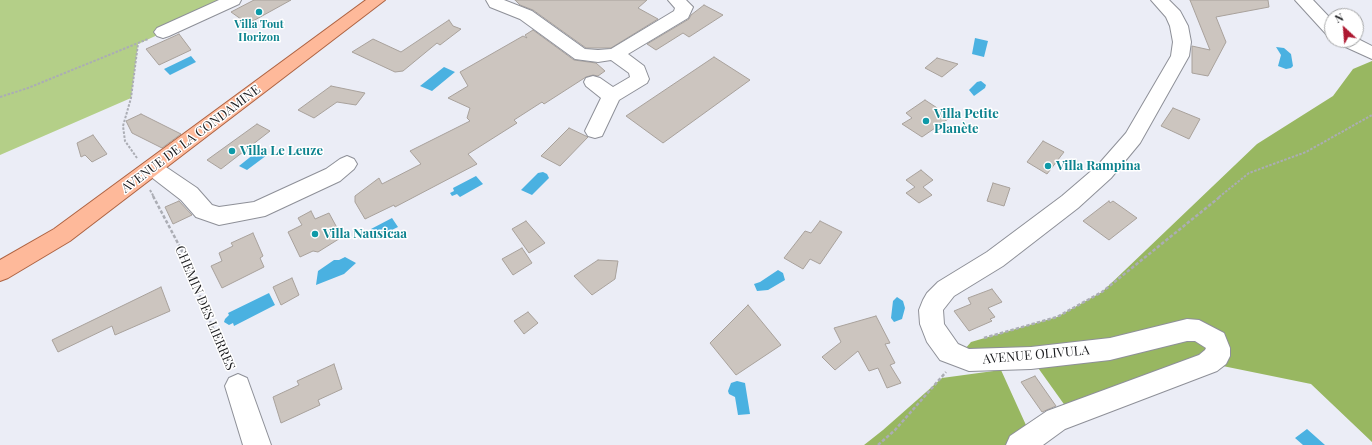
<!DOCTYPE html>
<html>
<head>
<meta charset="utf-8">
<style>
  body { margin:0 }
  #map { position:relative; width:1372px; height:445px; overflow:hidden; background:#ebedf6; font-family:"Playfair Display",serif }
  canvas { display:block }
  .north { position:absolute; left:1324px; top:8px; width:40px; height:40px; box-sizing:border-box; background:#fff; border:1px solid #a3a4a5; border-radius:50%; rotate:334deg; font-size:11px; font-weight:700; line-height:16px; text-align:center; color:#1a1b1e }
  .north::after { content:''; display:block; margin:auto; width:14px; height:18px; background:#ad1831; clip-path:polygon(50% 0,100% 100%,50% 72%,0 100%) }
</style>
</head>
<body>
<div id="map">
<canvas width="1372" height="445"></canvas>
<div class="north">N</div>
</div>
<script>
const c = document.querySelector('canvas').getContext('2d');
c.lineJoin = 'round';
function paint(path, color) { c.fillStyle = color; c.fill(path, 'evenodd'); }
const toPath = rows => new Path2D(rows.map(r => 'M' + r).join(''));
function trace(path, color, width, dash) { c.strokeStyle = color; c.lineWidth = width; c.lineCap = dash ? 'butt' : 'round'; c.setLineDash(dash || []); c.stroke(path); }
function drawText(font, color, halo, rows, align = 'center') {
  c.font = font + ' "Playfair Display",serif'; c.lineWidth = 3; c.setLineDash([]); c.textBaseline = 'middle'; c.strokeStyle = halo; c.fillStyle = color; for (const [text, x, y, turn = 0] of rows) {
    c.save(); c.translate(x, y); c.rotate((+turn || 0) * Math.PI / 180); c.textAlign = isNaN(turn) ? turn : align; if (halo) c.strokeText(text, 0, 0); c.fillText(text, 0, 0); c.restore();
  }
}
paint(toPath([
  [0,0,233,0,138,44,131,98,0,155]
]), '#b4cf88');
paint(toPath([
  [1372,61,1372,442,1311,384,1208,363,1071,414,1031,358,959,356,971,342,1057,317,1102,292,1257,144,1333,96,1353,69],
  [1001,370,1035,445,864,445,883,430,942,378]
]), '#98b761');
paint(toPath([
  [975,38,988,41,984,57,972,54],
  [1276,47,1284,48,1291,54,1293,66,1291,68,1286,69,1278,66,1281,55],
  [191,56,196,62,170,75,164,69],
  [444,67,455,72,432,91,420,86],
  [981,81,986,85,985,88,974,96,969,90,977,82],
  [259,150,267,155,247,170,239,166],
  [543,172,547,174,549,178,532,195,521,190,538,173],
  [476,176,483,184,460,197,457,194,452,196,450,193,454,191,453,188],
  [392,218,398,227,377,237,371,229],
  [345,257,356,263,344,274,316,285,318,271,334,260,339,260],
  [778,270,783,273,785,280,768,290,757,291,754,284,760,282],
  [269,293,275,305,234,326,233,323,229,325,224,322,225,319,229,315,228,313],
  [897,297,903,301,905,308,902,319,894,322,891,318,893,301],
  [737,381,745,383,750,414,738,415,735,397,729,394,728,391,731,383],
  [1307,429,1325,445,1303,445,1295,438]
]), '#4ab1e1');
const building = toPath([
  [254,0,291,0,253,21,251,19,245,22,231,12,254,0],
  [515,0,647,0,638,8,658,19,611,48,586,48,533,10,520,5,515,0],
  [1190,0,1268,0,1269,7,1216,17,1226,42,1208,76,1192,73,1192,46,1210,50,1190,0],
  [704,5,723,15,689,37,683,33,656,50,647,44,689,19,691,15,704,5],
  [449,20,453,26,461,29,440,45,437,43,403,71,395,72,352,52,373,39,401,52,449,20],
  [533,30,574,60,596,63,605,71,598,76,593,75,586,77,544,104,542,102,514,120,517,123,468,154,477,164,395,207,394,205,365,219,355,202,355,196,379,178,382,184,421,164,410,151,470,121,467,118,470,108,448,98,468,86,460,72,523,36,527,38,525,35,533,30],
  [179,34,191,50,159,65,146,49,179,34],
  [714,57,750,80,663,143,626,116,714,57],
  [937,58,958,64,942,77,925,68,937,58],
  [331,86,365,93,356,105,337,102,314,118,298,110,331,86],
  [925,100,951,117,922,137,902,124,912,118,906,113,925,100],
  [1173,108,1200,119,1189,139,1161,126,1173,108],
  [141,114,181,134,162,148,132,133,126,121,141,114],
  [257,124,270,131,221,169,207,160,257,124],
  [569,128,588,137,560,166,541,156,569,128],
  [93,135,107,154,92,162,85,155,81,157,77,143,93,135],
  [1043,141,1064,152,1047,174,1027,162,1043,141],
  [921,170,933,180,923,187,932,195,919,203,906,193,915,187,906,180,921,170],
  [993,183,1010,188,1004,206,987,201,993,183],
  [179,201,192,215,173,224,165,207,179,201],
  [1109,201,1110,203,1113,201,1137,218,1109,240,1083,221,1109,201],
  [311,211,315,219,329,213,342,237,318,252,313,251,300,257,288,232,302,225,298,218,311,211],
  [526,221,545,243,529,253,512,229,526,221],
  [820,221,842,232,820,264,810,259,803,269,784,258,805,231,811,233,820,221],
  [253,233,263,256,260,258,264,267,222,288,211,266,222,261,219,253,233,246,231,243,253,233],
  [522,248,532,263,513,275,502,259,522,248],
  [598,260,618,261,615,279,592,295,574,276,598,260],
  [292,278,299,295,281,305,273,287,292,278],
  [161,287,170,311,115,335,112,326,58,352,52,340,161,287],
  [992,289,1002,302,988,308,995,317,990,319,992,321,969,331,954,311,971,304,968,298,992,289],
  [748,305,781,345,736,375,710,343,748,305],
  [528,312,538,323,524,334,514,321,528,312],
  [876,316,890,343,885,344,895,363,890,365,901,383,887,388,878,368,869,371,858,351,835,370,822,357,841,342,834,328,876,316],
  [334,364,342,389,318,400,320,405,281,423,273,397,299,385,297,381,334,364],
  [1035,376,1056,406,1042,412,1021,382,1035,376]
]);
paint(building, '#ccc5bf');
trace(building, '#a8a19b', 1);
const minor = toPath([
  [219,0,241,0,239,4,169,36,163,38,157,36,154,32,157,28,219,0],
  [486,0,504,0,532,11,585,49,598,50,611,49,674,11,675,8,668,0,686,0,693,7,688,18,628,54,644,66,649,79,647,83,619,100,602,136,595,138,588,136,585,131,601,98,586,86,584,82,586,78,593,76,600,78,613,87,630,77,629,73,611,60,598,62,575,59,520,19,490,7,486,0],
  [1151,0,1169,0,1180,11,1188,26,1191,42,1189,56,1140,143,1111,178,1078,208,1003,266,954,296,943,310,944,324,958,344,969,349,1031,347,1110,338,1187,319,1199,320,1224,333,1230,348,1230,356,1226,364,1217,371,1065,429,1043,445,1006,445,1010,436,1047,411,1199,355,1205,350,1206,348,1195,341,1187,341,1110,360,1031,369,969,371,940,360,927,342,920,324,919,310,923,300,927,293,938,282,987,252,1062,196,1097,166,1126,133,1171,56,1173,42,1170,26,1166,17,1151,0],
  [1295,0,1313,0,1332,20,1332,36,1326,34,1295,0],
  [1356,38,1372,46,1372,59,1339,44,1336,40,1356,40,1356,38],
  [347,156,354,159,357,164,354,169,340,181,265,216,219,225,196,217,181,200,146,173,143,168,146,163,153,160,160,163,197,188,212,205,219,207,254,202,326,169,340,159,347,156],
  [238,374,247,378,271,445,243,445,225,386,229,378,238,374]
]);
const major = toPath([
  [366,0,385,0,70,241,8,278,0,281,0,260,54,229,366,0]
]);
trace(minor, '#8e9098', 2);
trace(major, '#ae6342', 2);
trace(toPath([
  [0,97,28,88,148,39],
  [137,158,125,141,123,126,131,98,138,44],
  [150,190,154,197],
  [1219,197,1249,173,1306,152,1372,115]
]), '#abadb4', 2, [2.5, 1.5]);
trace(toPath([
  [153,196,181,249,229,368],
  [984,338,1057,317,1102,292,1221,196],
  [878,445,895,430,946,372]
]), '#abadb4', 2.5, [3.5, 2]);
paint(minor, '#fff');
paint(major, '#feb99a');
for (const [x, y, r, color] of [
  [259,12,4,"#0f9aa8"],
  [926,121,4,"#0f9aa8"],
  [232,151,4,"#0f9aa8"],
  [1048,166,4,"#0f9aa8"],
  [315,234,4,"#0f9aa8"]
]) { const dot = new Path2D(); dot.arc(x, y, r, 0, 2 * Math.PI); c.fillStyle = color; c.fill(dot); trace(dot, '#fff', 1.5); }
drawText('bold 11px', '#0d838f', '#fff', [
  ["Villa Tout",259,25],
  ["Horizon",259,38]
]);
drawText('bold 13px', '#0d838f', '#fff', [
  ["Villa Petite",934,114],
  ["Planète",934,129],
  ["Villa Le Leuze",240,151],
  ["Villa Rampina",1056,166],
  ["Villa Nausicaa",323,234]
], 'left');
drawText('13px', '#1a1b1e', '#fff', [
  ["AVENUE DE LA CONDAMINE",191,139,-37],
  ["CHEMIN DES LIERRES",205,308,67],
  ["AVENUE OLIVULA",1036,355,-5]
]);
</script>
</body>
</html>
